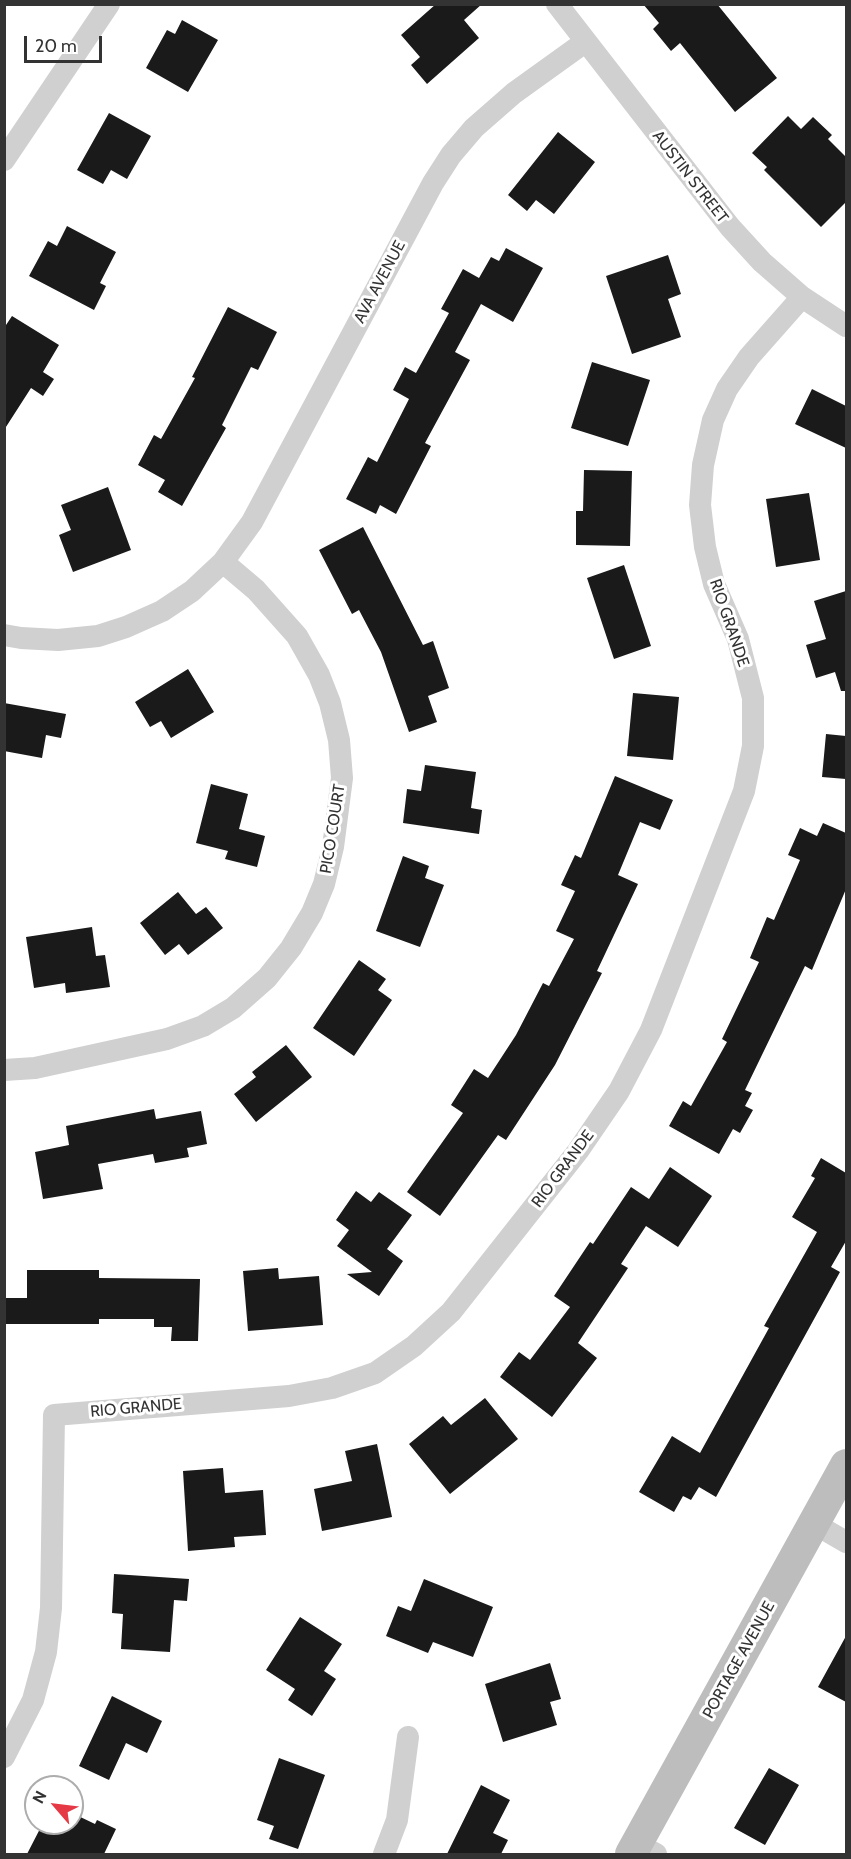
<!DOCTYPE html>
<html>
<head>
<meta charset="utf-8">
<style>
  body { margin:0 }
  #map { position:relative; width:851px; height:1859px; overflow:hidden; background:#fff; font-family:Cabin,sans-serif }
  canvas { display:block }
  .frame { position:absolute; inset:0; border:6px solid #333; pointer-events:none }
  .north { position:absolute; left:24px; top:1775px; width:60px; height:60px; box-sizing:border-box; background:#fff; border:2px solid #adadad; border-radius:50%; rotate:298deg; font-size:16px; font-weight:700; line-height:24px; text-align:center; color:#333 }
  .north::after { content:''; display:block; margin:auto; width:21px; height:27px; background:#e63946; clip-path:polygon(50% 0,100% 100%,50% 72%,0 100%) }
  .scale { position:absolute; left:24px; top:36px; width:78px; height:27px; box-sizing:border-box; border:3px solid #333; border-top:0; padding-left:8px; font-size:18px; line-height:21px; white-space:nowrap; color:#333; -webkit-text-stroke:4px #fff; paint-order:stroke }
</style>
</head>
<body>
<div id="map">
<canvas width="851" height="1859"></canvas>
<div class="frame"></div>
<div class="north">N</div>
<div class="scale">20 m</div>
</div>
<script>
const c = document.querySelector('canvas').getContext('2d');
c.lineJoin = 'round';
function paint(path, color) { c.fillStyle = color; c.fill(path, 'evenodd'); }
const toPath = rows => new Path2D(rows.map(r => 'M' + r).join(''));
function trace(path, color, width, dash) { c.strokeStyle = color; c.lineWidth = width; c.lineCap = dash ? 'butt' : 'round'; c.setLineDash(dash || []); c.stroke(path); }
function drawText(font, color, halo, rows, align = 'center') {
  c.font = font + ' Cabin,sans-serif'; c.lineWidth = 6; c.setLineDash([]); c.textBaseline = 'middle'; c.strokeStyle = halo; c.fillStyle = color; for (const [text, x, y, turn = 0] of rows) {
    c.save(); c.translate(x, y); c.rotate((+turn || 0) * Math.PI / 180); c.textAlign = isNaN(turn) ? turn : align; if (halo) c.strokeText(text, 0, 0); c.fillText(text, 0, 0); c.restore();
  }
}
paint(toPath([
  [436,4,482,4,464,20,479,38,427,84,411,65,420,57,401,35],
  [643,4,717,4,777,78,735,112,680,43,671,51,653,29,659,23],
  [182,20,218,40,188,92,146,68,167,30,175,34],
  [109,113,151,136,127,179,111,170,103,184,77,170],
  [788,116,801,129,813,117,832,135,828,139,846,157,846,202,821,227,764,170,767,167,752,153],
  [558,132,595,162,554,214,536,200,527,211,508,195],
  [67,226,116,252,100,283,106,286,94,310,29,276,48,241,57,246],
  [506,248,543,268,513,322,481,304,455,352,470,360,425,443,431,446,396,514,380,505,376,514,346,499,368,457,377,462,409,399,393,390,405,367,416,373,449,313,441,309,463,269,479,278,491,257,499,261],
  [668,255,681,294,668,299,681,337,632,354,606,276],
  [228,307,277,332,258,370,251,367,222,425,226,428,182,506,158,492,165,480,138,465,154,435,161,439,195,378,192,377],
  [12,316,59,345,43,372,54,379,43,396,31,388,4,430,4,328],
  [592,362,650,380,628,446,571,428],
  [812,389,846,406,846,448,795,424],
  [584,470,632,471,630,546,576,545,576,511,583,511],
  [108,487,131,550,73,572,59,535,71,530,61,505],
  [809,493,820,560,776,567,766,499],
  [363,527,423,645,433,641,449,688,428,696,437,722,409,732,381,652,359,610,352,614,319,550],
  [624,565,651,646,614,659,587,578],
  [846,591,846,691,841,691,835,672,816,678,806,645,826,639,814,601],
  [188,669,214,712,171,738,161,721,150,727,135,702],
  [633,693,679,697,673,760,627,756],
  [4,703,66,714,61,738,46,735,42,758,4,751],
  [826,734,846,736,846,779,822,777],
  [425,765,476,772,471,808,482,810,479,834,403,823,407,789,421,791],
  [615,776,673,800,660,830,640,822,618,875,638,884,597,971,602,973,555,1065,506,1140,498,1135,440,1216,407,1192,463,1113,451,1105,474,1069,488,1078,516,1035,543,983,549,986,574,939,556,931,575,891,561,885,575,855,581,858],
  [211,784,248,794,239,829,265,836,257,867,225,859,228,851,196,843],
  [823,823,846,833,846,889,812,970,805,966,745,1090,752,1093,745,1106,753,1110,740,1133,733,1129,719,1154,669,1126,683,1101,691,1106,727,1042,722,1039,759,962,750,958,767,917,774,920,800,860,788,855,800,828,817,836],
  [403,856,429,866,425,878,444,885,420,947,376,931],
  [178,892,196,914,206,907,223,928,188,955,179,944,165,955,140,923],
  [92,927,96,956,105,955,110,987,66,993,65,983,34,988,26,937],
  [359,960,386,979,378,990,392,1000,354,1056,313,1028],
  [286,1045,312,1077,256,1122,234,1094,256,1077,252,1072],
  [154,1109,156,1119,201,1111,207,1144,187,1148,189,1157,155,1163,153,1154,98,1164,103,1189,43,1199,35,1152,69,1145,66,1126],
  [821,1158,846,1173,846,1241,831,1267,840,1272,716,1497,699,1487,691,1500,683,1496,674,1512,639,1492,672,1436,700,1453,769,1328,764,1326,817,1232,792,1217,815,1178,811,1176],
  [670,1167,712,1196,678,1247,646,1226,621,1264,628,1268,578,1343,597,1358,552,1417,500,1377,519,1352,530,1360,570,1307,554,1296,590,1242,593,1244,631,1187,649,1199],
  [356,1191,371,1202,379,1192,412,1215,387,1249,403,1261,379,1296,347,1274,372,1272,337,1246,349,1230,336,1220],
  [278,1268,279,1279,319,1276,323,1325,248,1331,243,1271],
  [27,1270,99,1270,99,1278,200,1279,198,1341,171,1341,172,1327,154,1327,154,1319,99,1319,99,1324,4,1324,4,1298,27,1298],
  [485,1398,518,1439,450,1494,409,1444,443,1416,451,1425],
  [377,1444,392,1517,322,1531,314,1489,352,1481,345,1451],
  [223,1468,225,1493,263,1490,266,1535,234,1537,235,1547,188,1551,183,1471],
  [114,1574,189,1579,187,1601,174,1600,170,1652,121,1649,123,1614,112,1613],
  [424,1579,493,1607,473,1657,433,1642,428,1653,386,1636,398,1606,411,1611],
  [300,1617,342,1644,324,1671,336,1679,312,1716,288,1700,295,1689,266,1670],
  [846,1636,846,1702,818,1687],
  [550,1663,561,1699,550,1702,557,1725,503,1742,485,1684],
  [112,1696,162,1721,147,1753,126,1743,109,1780,79,1766],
  [279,1758,325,1775,298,1849,269,1839,274,1826,257,1820],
  [769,1768,799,1785,765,1845,734,1828],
  [481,1785,510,1800,493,1833,508,1840,501,1854,447,1854],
  [72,1813,95,1824,97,1820,116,1829,104,1854,27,1854,43,1823,72,1823]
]), '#1a1a1a');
trace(toPath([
  [557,4,730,227,762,262,802,297,846,326],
  [4,160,109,4],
  [4,635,21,638,58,640,98,636,126,627,162,611,192,591,223,562,252,522,433,183,451,155,474,128,514,93,585,42],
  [4,1070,35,1068,167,1039,203,1026,233,1008,267,978,291,948,312,913,324,884,333,847,342,778,339,740,330,703,319,675,297,636,256,590,223,562],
  [815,1524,846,1542],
  [4,1757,33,1700,46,1652,51,1608,54,1415,289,1396,332,1388,375,1373,414,1346,451,1312,578,1151,619,1091,651,1030,744,791,753,746,753,698,738,639,714,584,705,547,700,505,703,465,713,420,727,389,749,357,802,297],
  [637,1844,656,1854],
  [384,1854,397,1820,408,1737]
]), '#d0d0d0', 22);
trace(toPath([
  [631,1854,846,1465]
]), '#bdbdbd', 32);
drawText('16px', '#333', '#fff', [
  ["AUSTIN STREET",690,177,52],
  ["AVA AVENUE",380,282,-62],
  ["RIO GRANDE",729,623,71],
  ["PICO COURT",333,829,-81],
  ["RIO GRANDE",563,1169,-53],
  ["RIO GRANDE",136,1408,-5],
  ["PORTAGE AVENUE",739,1660,-61]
]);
</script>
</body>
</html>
